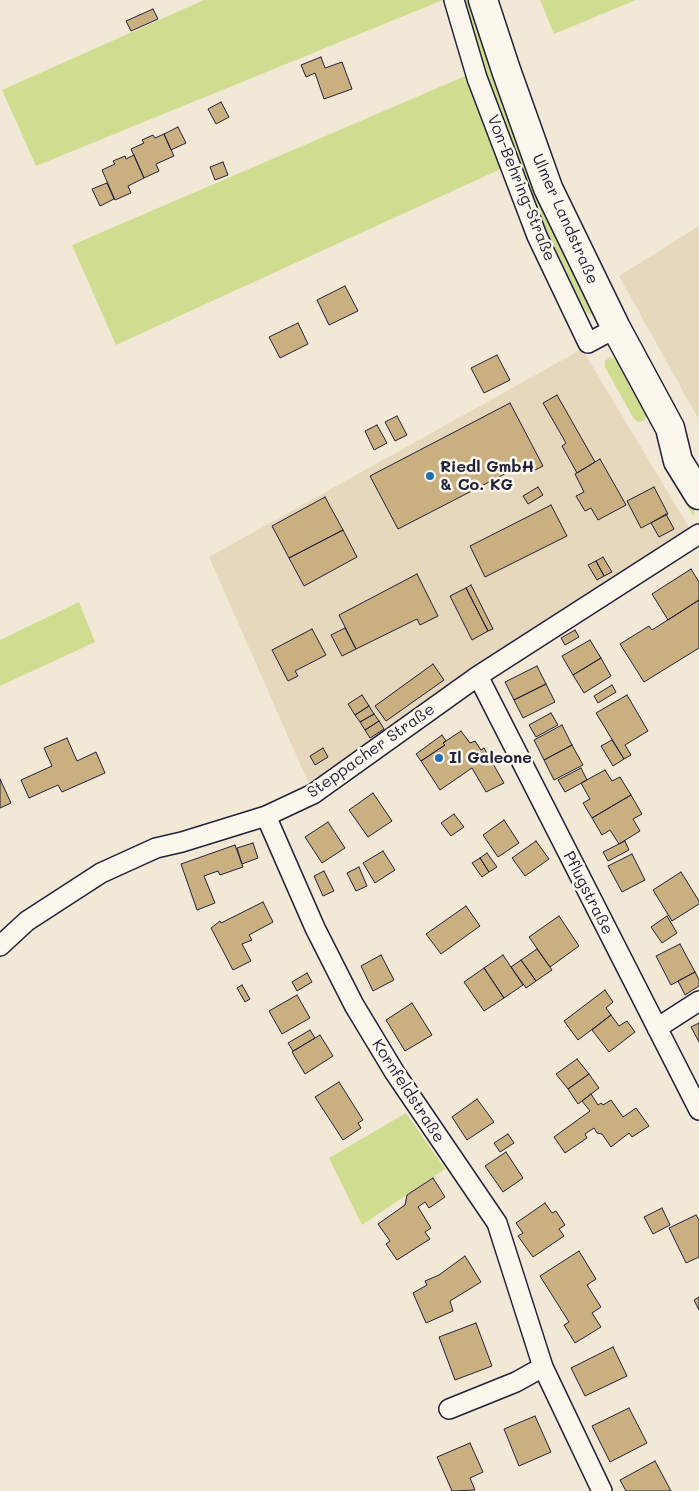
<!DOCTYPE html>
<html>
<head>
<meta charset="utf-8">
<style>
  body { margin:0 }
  canvas { display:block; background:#f1e9d6 }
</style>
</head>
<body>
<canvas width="699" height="1491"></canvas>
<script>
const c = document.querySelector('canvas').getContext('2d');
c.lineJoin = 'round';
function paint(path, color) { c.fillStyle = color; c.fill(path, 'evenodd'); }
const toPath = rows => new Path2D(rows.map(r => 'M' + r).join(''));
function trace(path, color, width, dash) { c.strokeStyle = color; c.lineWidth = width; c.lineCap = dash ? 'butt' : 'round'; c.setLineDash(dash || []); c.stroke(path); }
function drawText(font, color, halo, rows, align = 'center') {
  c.font = font + ' Mali,sans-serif'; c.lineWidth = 5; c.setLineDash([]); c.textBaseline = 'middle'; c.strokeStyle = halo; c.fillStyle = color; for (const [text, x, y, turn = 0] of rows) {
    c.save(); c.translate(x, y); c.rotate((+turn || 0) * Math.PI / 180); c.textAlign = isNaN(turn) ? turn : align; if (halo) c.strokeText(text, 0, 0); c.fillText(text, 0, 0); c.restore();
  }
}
paint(toPath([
  [699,226,699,420,619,276],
  [582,349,690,529,478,664,309,784,209,557]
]), '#e5d8bc');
paint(toPath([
  [204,0,443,0,36,166,2,90],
  [462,0,471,0,539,196,589,305,592,313,591,315,586,312,574,288,531,196,484,70],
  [540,0,636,0,554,34],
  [470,74,503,168,116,345,72,245],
  [610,357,617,360,646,413,646,418,643,421,638,422,634,419,605,367,605,361],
  [671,463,693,498,695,508,694,517,664,468],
  [79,602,95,642,0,686,0,640],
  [406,1113,445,1169,362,1225,329,1158]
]), '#d0dd90');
const building = toPath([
  [153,9,158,19,131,31,126,21,153,9],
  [321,57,325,68,342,62,352,89,324,99,315,73,306,77,301,65,321,57],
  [221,102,229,117,216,124,208,109,221,102],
  [178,127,186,143,171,150,164,134,178,127],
  [164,134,174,156,156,164,159,171,144,178,131,149,144,143,142,140,153,135,155,138,164,134],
  [134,155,144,178,128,186,131,193,115,200,102,170,115,164,113,161,125,156,126,159,134,155],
  [223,162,228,175,215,180,210,167,223,162],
  [107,183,114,199,100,206,92,189,107,183],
  [345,286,358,311,329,325,317,300,345,286],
  [298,323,308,344,280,358,269,337,298,323],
  [497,355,510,380,484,393,471,368,497,355],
  [557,395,595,462,577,473,562,446,566,443,543,403,557,395],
  [510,403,543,466,529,473,524,464,398,529,370,476,510,403],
  [397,416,407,435,395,441,385,422,397,416],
  [377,425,387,443,374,450,365,431,377,425],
  [600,459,626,505,598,520,591,508,585,511,576,496,584,492,575,474,600,459],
  [538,487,543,495,528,504,523,496,538,487],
  [654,487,668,514,641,528,627,501,654,487],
  [325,497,343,530,289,558,272,526,325,497],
  [551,505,567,536,485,577,470,546,551,505],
  [666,514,674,529,659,537,651,523,666,514],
  [343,530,357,557,304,586,289,558,343,530],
  [603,557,612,572,604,576,596,561,603,557],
  [596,561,604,576,597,580,588,565,596,561],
  [691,569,699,582,699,600,668,620,652,594,691,569],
  [417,574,438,616,420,625,417,619,356,649,339,615,417,574],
  [471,585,493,629,488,631,466,588,471,585],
  [466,588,488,631,472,640,450,596,466,588],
  [699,600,699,648,644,682,620,644,649,626,652,630,699,600],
  [345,628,356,649,342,656,331,635,345,628],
  [312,629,326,655,295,671,298,676,288,681,272,650,312,629],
  [575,630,579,637,565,645,561,638,575,630],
  [590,640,601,658,573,675,562,656,590,640],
  [601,658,611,676,584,693,573,675,601,658],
  [433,664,444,680,386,721,375,706,433,664],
  [537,666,546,684,514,700,505,682,537,666],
  [546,684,555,702,523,718,514,700,546,684],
  [612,685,616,692,598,703,594,696,612,685],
  [362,695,369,706,355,715,348,704,362,695],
  [627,695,648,731,625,745,631,755,624,759,596,713,627,695],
  [369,706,374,714,360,722,355,715,369,706],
  [551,713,558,725,536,737,529,725,551,713],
  [374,714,379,721,365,730,360,722,374,714],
  [379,721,384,729,370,738,365,730,379,721],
  [562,725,572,745,544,760,534,740,562,725],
  [461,731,470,743,475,741,481,750,484,748,504,783,486,792,472,768,440,790,421,761,445,745,443,743,461,731],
  [442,735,446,741,443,743,445,745,421,761,416,754,442,735],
  [67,738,77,761,96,752,105,773,62,792,58,785,29,798,21,780,52,766,44,748,67,738],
  [612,740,624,759,613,766,601,746,612,740],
  [572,745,583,765,554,780,544,760,572,745],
  [323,748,328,757,315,765,310,756,323,748],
  [581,768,587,780,565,792,558,780,581,768],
  [605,770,612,781,620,777,631,795,592,818,583,803,590,799,581,783,605,770],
  [0,779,11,803,0,808,0,779],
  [373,793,392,821,368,837,349,810,373,793],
  [631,795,642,814,633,819,640,831,619,844,610,830,602,835,592,818,631,795],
  [454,814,464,827,451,836,441,823,454,814],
  [504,820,519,843,498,857,483,835,504,820],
  [328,822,345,848,322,863,305,837,328,822],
  [536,841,549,859,525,876,512,858,536,841],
  [625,841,629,850,608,861,603,852,625,841],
  [253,843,258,858,242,864,237,848,253,843],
  [235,845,243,867,220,875,218,871,204,876,215,903,197,910,181,864,235,845],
  [383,851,395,870,375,883,363,863,383,851],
  [487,853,497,867,489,872,480,858,487,853],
  [632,854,645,880,622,892,608,866,632,854],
  [480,858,489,872,482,877,472,863,480,858],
  [359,867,367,886,356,891,347,873,359,867],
  [324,871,334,891,323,896,314,876,324,871],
  [681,872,699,901,699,904,672,921,653,890,681,872],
  [263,902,273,922,249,935,252,940,242,944,251,961,233,970,211,928,220,921,221,923,263,902],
  [466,906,480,926,441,954,426,934,466,906],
  [559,916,579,946,550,967,529,937,559,916],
  [667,916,677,933,662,943,651,927,667,916],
  [680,944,695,972,671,985,656,956,680,944],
  [537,949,552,970,536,981,521,960,537,949],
  [381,955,394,980,373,991,361,966,381,955],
  [503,955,523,985,504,998,484,968,503,955],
  [521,960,536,981,526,988,511,967,521,960],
  [484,968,504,998,484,1011,464,982,484,968],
  [695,972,699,980,699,986,685,995,678,981,695,972],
  [307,973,312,982,297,991,292,982,307,973],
  [242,985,250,999,245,1002,237,988,242,985],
  [605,990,613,1002,606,1008,611,1015,578,1040,564,1021,605,990],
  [297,995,310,1018,282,1034,269,1011,297,995],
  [412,1003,432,1035,405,1051,386,1020,412,1003],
  [611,1015,619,1026,627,1021,635,1032,609,1052,592,1030,611,1015],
  [699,1023,699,1042,691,1027,699,1023],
  [310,1030,315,1038,293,1051,288,1043,310,1030],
  [320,1035,333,1056,305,1074,292,1052,320,1035],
  [577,1059,589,1074,568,1089,556,1074,577,1059],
  [589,1074,599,1088,578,1104,568,1089,589,1074],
  [339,1082,363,1120,358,1123,361,1128,343,1140,315,1097,339,1082],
  [591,1094,598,1105,601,1103,603,1105,611,1100,623,1117,636,1108,649,1126,632,1137,629,1133,611,1147,602,1134,597,1133,594,1128,585,1134,587,1138,565,1153,554,1137,590,1111,582,1101,591,1094],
  [477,1099,494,1122,467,1140,452,1117,477,1099],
  [508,1134,514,1143,500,1152,494,1143,508,1134],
  [506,1152,523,1178,503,1192,485,1166,506,1152],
  [433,1178,445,1197,429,1208,425,1202,418,1207,431,1228,425,1232,430,1239,397,1260,386,1244,390,1241,378,1224,405,1205,407,1195,433,1178],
  [545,1203,552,1213,556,1211,565,1225,559,1229,564,1236,533,1257,518,1236,523,1233,516,1223,545,1203],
  [662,1208,670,1225,653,1234,644,1217,662,1208],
  [696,1215,699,1220,699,1257,686,1263,669,1228,696,1215],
  [579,1251,596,1279,587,1285,601,1307,592,1313,601,1327,575,1343,564,1325,569,1322,540,1276,579,1251],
  [465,1256,481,1282,450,1301,453,1311,426,1323,413,1293,427,1285,425,1281,439,1275,465,1256],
  [699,1297,699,1310,694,1300,699,1297],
  [476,1323,492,1366,455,1380,439,1337,476,1323],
  [613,1347,627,1376,585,1396,571,1368,613,1347],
  [629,1408,647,1443,610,1462,592,1426,629,1408],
  [535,1416,551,1452,519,1466,504,1429,535,1416],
  [470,1443,483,1472,470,1478,475,1490,452,1491,437,1457,470,1443],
  [655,1461,671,1491,626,1491,620,1480,655,1461]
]);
paint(building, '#caaf80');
trace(building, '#22223b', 1);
const street = toPath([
  [454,0,477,78,523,199,537,236,588,343,616,328],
  [478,676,699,1110],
  [266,816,315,928,354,1005,395,1073,497,1223,543,1367,602,1491],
  [0,946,27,921,101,873,156,848,182,842,266,816,313,794,478,676,699,534],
  [657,1028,699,1001],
  [449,1409,516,1382,543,1367]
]);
const secondary = toPath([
  [483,0,506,70,548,188,616,328,670,428,678,461,699,495]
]);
trace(street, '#22223b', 22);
trace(secondary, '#22223b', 31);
trace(street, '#fbf7ec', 19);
trace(secondary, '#fbf7ec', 28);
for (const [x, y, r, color] of [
  [430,476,5,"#1f6fb2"],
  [439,758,5,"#1f6fb2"]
]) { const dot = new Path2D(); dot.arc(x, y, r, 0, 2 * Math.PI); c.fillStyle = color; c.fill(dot); trace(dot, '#fbf7ec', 2); }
drawText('16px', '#22223b', '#fbf7ec', [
  ["Von-Behring-Straße",521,188,68],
  ["Ulmer Landstraße",565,219,66],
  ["Steppacher Straße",371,751,-35],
  ["Pflugstraße",588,893,63],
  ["Kornfeldstraße",408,1091,57]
]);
drawText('bold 16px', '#22223b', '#fbf7ec', [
  ["Riedl GmbH",440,467],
  ["& Co. KG",440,485],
  ["Il Galeone",449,758]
], 'left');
</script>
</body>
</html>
